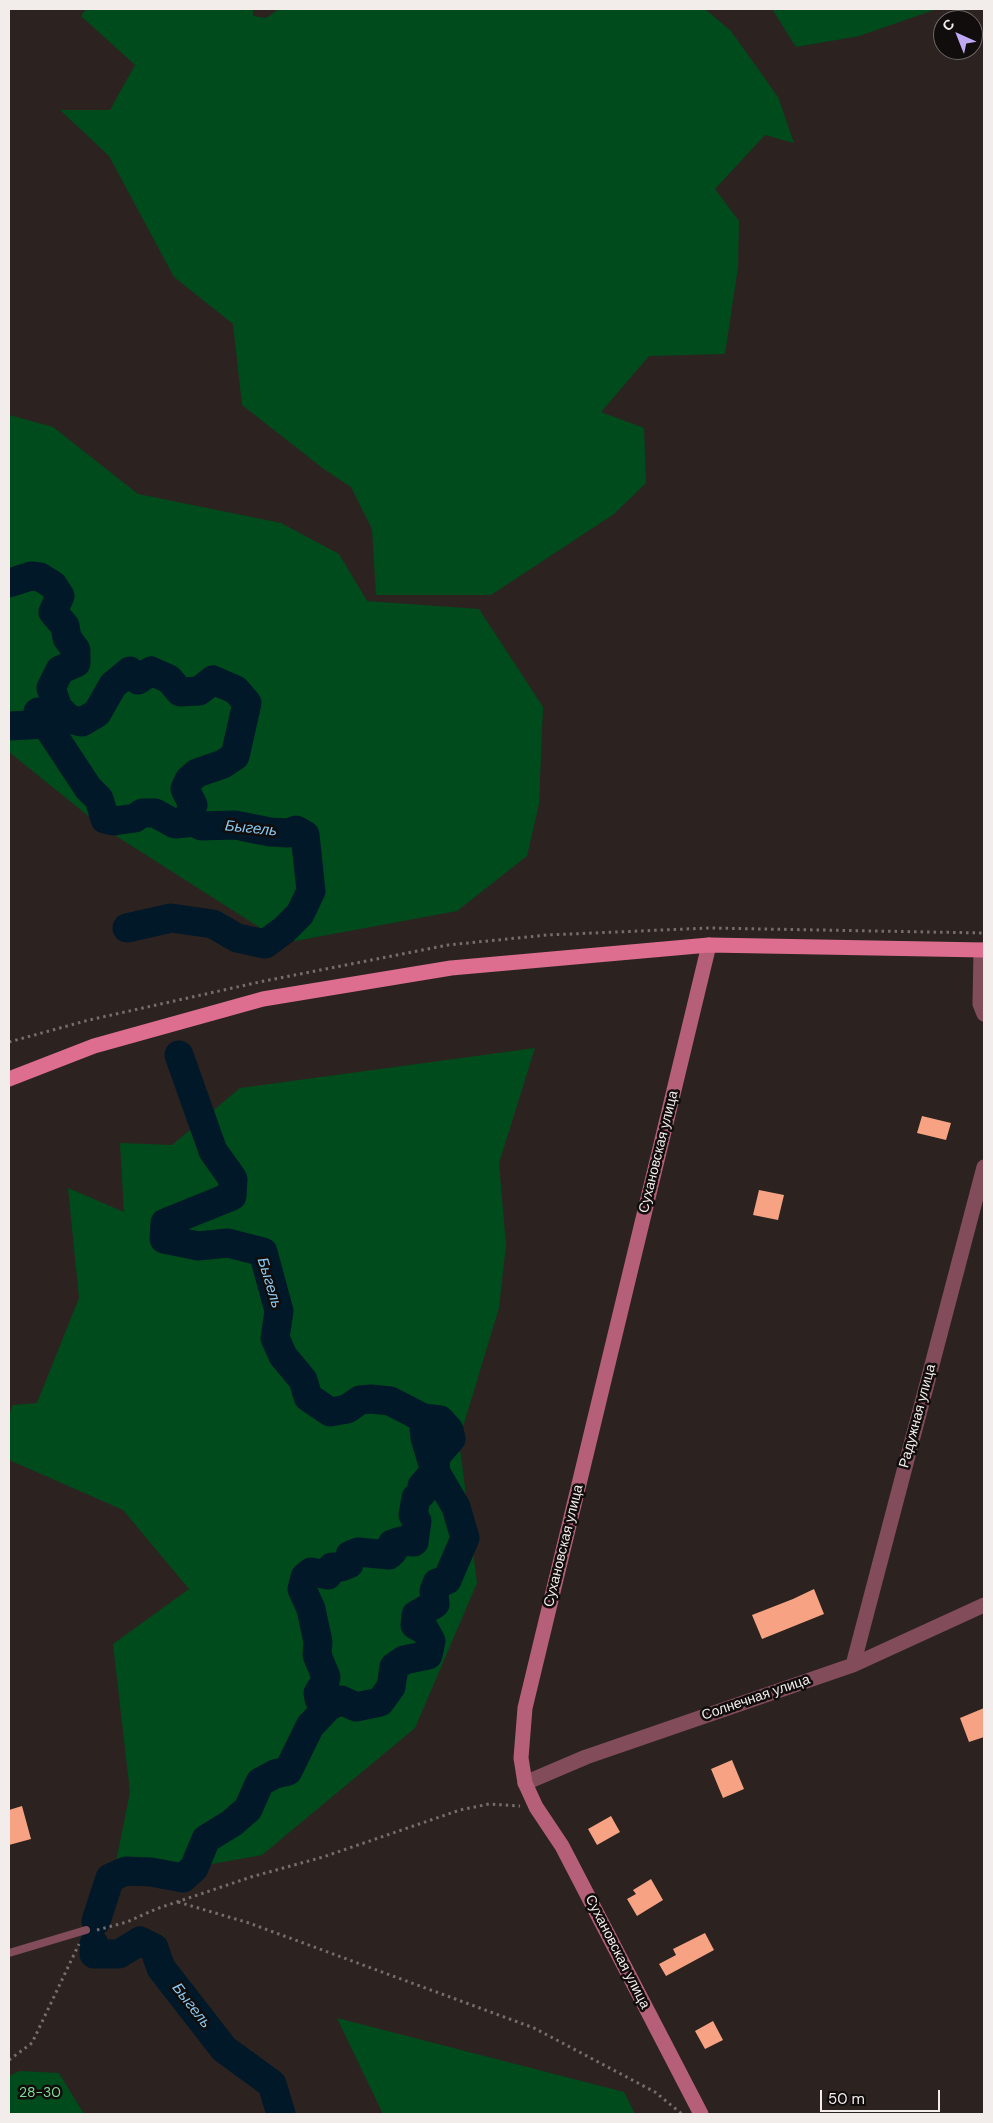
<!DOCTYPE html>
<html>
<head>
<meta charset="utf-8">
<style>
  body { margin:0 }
  #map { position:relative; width:993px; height:2123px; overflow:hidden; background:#2c2320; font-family:"DM Sans",sans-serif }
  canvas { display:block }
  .frame { position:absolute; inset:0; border:10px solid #f2ecea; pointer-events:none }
  .north { position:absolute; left:933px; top:10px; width:50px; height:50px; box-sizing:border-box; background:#110d0c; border:1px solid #6b6665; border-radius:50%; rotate:316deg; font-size:14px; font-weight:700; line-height:20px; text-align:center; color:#f2ecea }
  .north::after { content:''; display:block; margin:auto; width:18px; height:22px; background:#bfa9f4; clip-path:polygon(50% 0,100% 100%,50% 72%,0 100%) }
  .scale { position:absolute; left:820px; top:2090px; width:120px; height:22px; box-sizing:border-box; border:2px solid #f2ecea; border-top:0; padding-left:6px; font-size:15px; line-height:18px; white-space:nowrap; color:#f2ecea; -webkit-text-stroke:4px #110d0c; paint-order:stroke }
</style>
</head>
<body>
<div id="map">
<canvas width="993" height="2123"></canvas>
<div class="frame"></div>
<div class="north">С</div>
<div class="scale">50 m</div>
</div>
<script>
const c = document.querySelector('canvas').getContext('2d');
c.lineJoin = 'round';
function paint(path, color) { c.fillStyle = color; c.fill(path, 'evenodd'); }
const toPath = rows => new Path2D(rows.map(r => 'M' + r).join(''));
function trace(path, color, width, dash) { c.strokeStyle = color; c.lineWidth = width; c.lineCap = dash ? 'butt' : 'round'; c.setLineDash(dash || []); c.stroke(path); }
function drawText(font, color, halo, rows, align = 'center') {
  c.font = font + ' "DM Sans",sans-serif'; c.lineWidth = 5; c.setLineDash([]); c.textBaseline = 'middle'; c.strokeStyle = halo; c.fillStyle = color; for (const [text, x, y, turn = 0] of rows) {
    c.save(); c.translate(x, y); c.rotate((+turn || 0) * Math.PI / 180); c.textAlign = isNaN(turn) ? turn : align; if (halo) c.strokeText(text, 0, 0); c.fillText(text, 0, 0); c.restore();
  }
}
paint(toPath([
  [86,9,253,9,253,16,266,18,279,9,705,9,731,31,778,97,794,143,765,135,715,189,739,221,738,267,725,354,649,356,601,412,644,428,646,483,614,514,491,595,376,595,372,529,351,487,325,470,242,405,233,324,174,277,109,156,60,110,110,110,135,65,81,16],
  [772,9,937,9,859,36,796,47],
  [9,415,53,427,138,494,281,523,339,554,367,601,479,609,543,707,539,804,527,856,457,911,284,943,102,827,9,752],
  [535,1048,499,1163,506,1245,499,1308,459,1440,477,1583,415,1728,262,1855,112,1882,130,1792,113,1644,189,1589,123,1510,9,1460,9,1415,13,1405,37,1403,79,1298,68,1188,124,1212,120,1143,172,1145,240,1088],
  [337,2018,624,2092,635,2114,383,2114],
  [20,2071,59,2073,84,2114,9,2114,9,2076]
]), '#004b1c');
trace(toPath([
  [9,583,31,576,40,577,53,585,60,596,53,612,65,626,67,638,76,650,76,663,60,670,51,688,58,708,69,719,82,722,97,713,113,685,130,671,138,680,151,671,169,679,180,692,199,691,213,680,236,690,247,703,235,756,223,764,197,773,189,780,185,789,193,805,190,813,195,822,201,826,235,825,270,832,288,833,296,830,305,835,311,891,300,914,284,930,265,944,237,938,213,924,171,918,127,928],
  [40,714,38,712,88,788,99,799,105,819,114,821,135,818,142,813,155,813,175,824,195,822],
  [9,726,47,724],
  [328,1707,319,1699,318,1693,325,1682,326,1677,317,1655,318,1642,311,1609,302,1589,305,1577,311,1572,328,1575,332,1567,341,1567,349,1564,350,1555,358,1552,389,1555,393,1551,392,1544,401,1541,414,1542,417,1521,413,1515,416,1498,422,1493,422,1486,435,1471,436,1456,451,1439,449,1430,440,1420,423,1418],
  [96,1921,110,1878,126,1871,151,1872,183,1878,194,1868,206,1839,232,1823,248,1809,260,1782,275,1774,288,1771,310,1726,328,1707,341,1700,356,1707,380,1702,391,1687,394,1667,404,1660,428,1655,431,1641,425,1630,415,1625,416,1615,435,1604,434,1591,437,1583,447,1580,465,1538,456,1507,435,1471,425,1438,423,1418,390,1401,371,1399,360,1400,347,1409,330,1412,308,1397,303,1380,283,1356,275,1338,279,1311,263,1252,228,1243,198,1246,164,1239,165,1223,232,1196,233,1179,213,1151,179,1055],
  [94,1944,94,1954,119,1954,140,1941,154,1948,161,1968,224,2049,272,2084,281,2114]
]), '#001827', 29);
paint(toPath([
  [922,1116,951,1123,946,1140,917,1133],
  [759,1190,784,1195,778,1220,753,1215],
  [814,1589,824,1614,762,1639,752,1615,793,1599],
  [984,1708,984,1737,969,1742,960,1718],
  [732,1760,744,1789,723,1798,711,1769],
  [22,1806,31,1839,9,1845,9,1810],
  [611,1816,620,1832,597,1845,588,1829],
  [651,1879,663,1900,637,1916,627,1899,636,1894,633,1890],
  [705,1933,714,1950,666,1976,659,1964,676,1955,673,1949],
  [713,2021,723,2040,705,2049,695,2031]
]), '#f7a282');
trace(toPath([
  [9,1042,89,1020,264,981,448,945,547,935,709,928,984,933],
  [178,1902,249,1923,534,2028,655,2092,682,2114],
  [97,1930,127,1922,156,1909,251,1877,323,1857,460,1810,489,1804,520,1806],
  [9,2060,32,2043,79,1944]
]), '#756e6b', 3, [2.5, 4]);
trace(toPath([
  [9,1953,86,1930]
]), '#824c5b', 8);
trace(toPath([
  [981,950,980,1004,984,1014],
  [853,1665,984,1167],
  [525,1783,586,1757,853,1665,984,1605]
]), '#824c5b', 15);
trace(toPath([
  [701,2114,562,1846,536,1807,525,1783,521,1758,525,1708,709,945]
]), '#b65f79', 15);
trace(toPath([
  [9,1079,94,1046,263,999,451,968,709,945,984,950]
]), '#de6e90', 15);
drawText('14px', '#f2ecea', '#110d0c', [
  ["Сухановская улица",659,1152,-76],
  ["Радужная улица",918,1416,-75],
  ["Сухановская улица",564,1546,-76],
  ["Солнечная улица",756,1698,-19],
  ["Сухановская улица",617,1952,63]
]);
drawText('14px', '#7ddc91', '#110d0c', [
  ["28-30",40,2093]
]);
drawText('italic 15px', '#8cc9f1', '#110d0c', [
  ["Быгель",251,829,6],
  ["Быгель",269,1283,73],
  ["Быгель",191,2006,52]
]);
</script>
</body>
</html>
